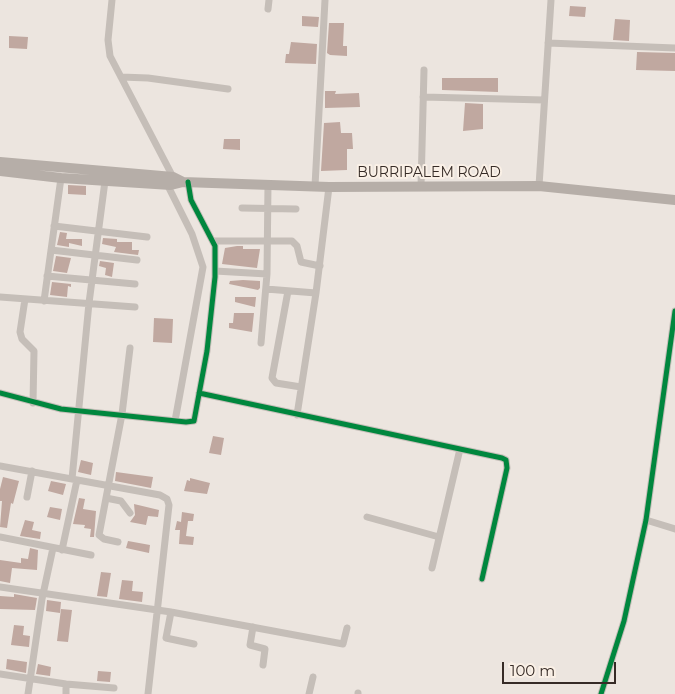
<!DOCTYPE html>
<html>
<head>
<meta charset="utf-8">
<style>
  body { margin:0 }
  #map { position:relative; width:675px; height:694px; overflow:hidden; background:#ece5df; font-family:Montserrat,sans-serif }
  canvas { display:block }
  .scale { position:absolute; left:502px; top:662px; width:114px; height:22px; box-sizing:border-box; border:2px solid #362b26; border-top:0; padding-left:6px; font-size:15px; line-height:18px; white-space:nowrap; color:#362b26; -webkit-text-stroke:4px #faf0e6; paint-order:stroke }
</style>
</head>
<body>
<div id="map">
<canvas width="675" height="694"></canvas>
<div class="scale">100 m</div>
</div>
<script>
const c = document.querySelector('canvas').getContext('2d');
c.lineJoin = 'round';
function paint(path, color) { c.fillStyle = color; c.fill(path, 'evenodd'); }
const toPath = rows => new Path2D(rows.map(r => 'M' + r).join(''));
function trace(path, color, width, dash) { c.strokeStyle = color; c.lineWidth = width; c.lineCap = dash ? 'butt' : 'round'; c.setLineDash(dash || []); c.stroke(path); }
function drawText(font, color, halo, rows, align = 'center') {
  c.font = font + ' Montserrat,sans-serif'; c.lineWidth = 4; c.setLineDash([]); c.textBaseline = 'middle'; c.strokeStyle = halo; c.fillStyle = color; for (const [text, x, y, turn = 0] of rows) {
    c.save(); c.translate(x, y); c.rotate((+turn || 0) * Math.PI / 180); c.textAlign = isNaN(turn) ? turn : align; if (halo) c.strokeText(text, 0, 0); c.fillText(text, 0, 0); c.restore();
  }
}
paint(toPath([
  [570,6,586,7,585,17,569,16],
  [302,16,319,17,318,27,302,26],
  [615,19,630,20,629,41,613,40],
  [329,23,344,23,343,46,347,46,347,56,330,55,327,53],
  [9,36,28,37,27,49,9,48],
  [291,42,317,44,316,64,285,63,286,54,289,54],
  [637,52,675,53,675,71,636,70],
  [442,78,498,78,498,92,442,90],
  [325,91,336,91,335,94,359,93,360,107,325,108],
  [465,103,483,104,483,129,463,131],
  [340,122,341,133,352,133,353,149,347,149,347,170,321,171,324,123],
  [224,139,240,139,240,150,223,149],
  [68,185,86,186,86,195,68,194],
  [60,232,67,233,66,239,82,239,82,246,69,243,69,247,57,245],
  [103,238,117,239,117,242,132,242,132,250,139,250,138,255,114,252,116,247,102,244],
  [237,246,243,246,243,249,260,249,257,268,222,264,225,248],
  [56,256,71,258,67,273,53,271],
  [100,261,114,263,112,277,105,275,106,268,99,266],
  [243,280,260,281,260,288,258,290,229,284,230,281],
  [52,282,71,284,71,287,68,286,67,297,50,295],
  [235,297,256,297,255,307,235,302],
  [234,313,254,313,252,332,229,328,229,323,233,323],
  [154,318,173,319,172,343,153,342],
  [213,436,224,438,221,455,209,453],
  [81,460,93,463,91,475,78,472],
  [116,472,153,477,151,488,115,481],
  [3,477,19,481,13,504,11,503,7,528,0,527,2,501,0,501,0,489],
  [190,478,210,483,207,494,184,491,187,480,190,481],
  [51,481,66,484,63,495,48,491],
  [79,498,85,499,83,509,96,511,94,537,90,537,91,529,84,528,85,525,73,524],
  [134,504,159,510,158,517,148,516,146,525,130,522,135,515],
  [50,507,62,509,60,520,47,517],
  [182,512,194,514,193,521,188,521,186,536,194,537,193,545,179,544,180,530,175,530,177,521,181,522],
  [25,520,34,522,32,530,41,532,40,539,20,536],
  [128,541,150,545,149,553,126,548],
  [30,548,38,550,37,570,12,568,10,583,0,581,0,560,21,563,21,558,28,559],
  [101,572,111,573,107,597,97,596],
  [122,580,133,581,132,591,143,592,142,602,119,599],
  [14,594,37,598,35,610,0,609,0,596,14,597],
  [47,600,61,602,60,613,46,611],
  [61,609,72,610,68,642,57,641],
  [14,625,24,626,23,635,30,636,29,647,11,645],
  [7,659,27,662,26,673,6,669],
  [38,664,51,667,50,676,36,674],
  [98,671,111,672,110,682,97,681]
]), '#c0a8a0');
trace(toPath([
  [112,0,108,40,110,56,173,177],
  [268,9,269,0],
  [548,43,675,48],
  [121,77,148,78,228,89],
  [423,97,544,100],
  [167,184,192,234,203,267,175,421],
  [315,186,325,0],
  [421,186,424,70],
  [539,186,551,0],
  [242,208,296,209],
  [54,226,147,237],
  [214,241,292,241,297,246,301,262,320,266],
  [51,250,137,260],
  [215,271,267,274],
  [47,276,135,284],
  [266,289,316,293],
  [288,291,272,378,276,383,301,387],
  [0,297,135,307],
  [25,299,20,332,22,339,34,351,33,403],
  [44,301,61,178],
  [261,343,267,274,268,184],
  [0,393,61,409,186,422,194,421,207,351,215,277,215,246,191,200,188,182],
  [199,393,502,458,506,460,507,468,482,579],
  [297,415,316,293,329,187],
  [0,466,160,495,167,499,169,505,148,694],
  [72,479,89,303,105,181],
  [27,497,32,471],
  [106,498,121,501,130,513],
  [367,517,439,537],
  [646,520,675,529],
  [0,537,91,555],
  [118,542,104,539,99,535,122,414,130,348],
  [62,550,77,480],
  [432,568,460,449],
  [0,587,171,612,343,644,347,628],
  [171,612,166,638,194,644],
  [253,627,250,645,265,649,263,665],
  [0,674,66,684,114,688],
  [66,684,66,694],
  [28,694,42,599,53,548],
  [309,694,313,677],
  [358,694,358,693],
  [601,694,624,621,646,520,675,311]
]), '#c5beb8', 7);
trace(toPath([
  [0,162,173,177,183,182],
  [0,171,61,178,171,185,183,182,329,187,539,186,675,200]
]), '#b6aea8', 10);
trace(toPath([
  [0,393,61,409,186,422,194,421,207,351,215,277,215,246,191,200,188,182],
  [199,393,502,458,506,460,507,468,482,579],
  [601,694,624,621,646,520,675,311]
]), '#00873e', 5);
drawText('14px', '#362b26', '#faf0e6', [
  ["BURRIPALEM ROAD",429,173]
]);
</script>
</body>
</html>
